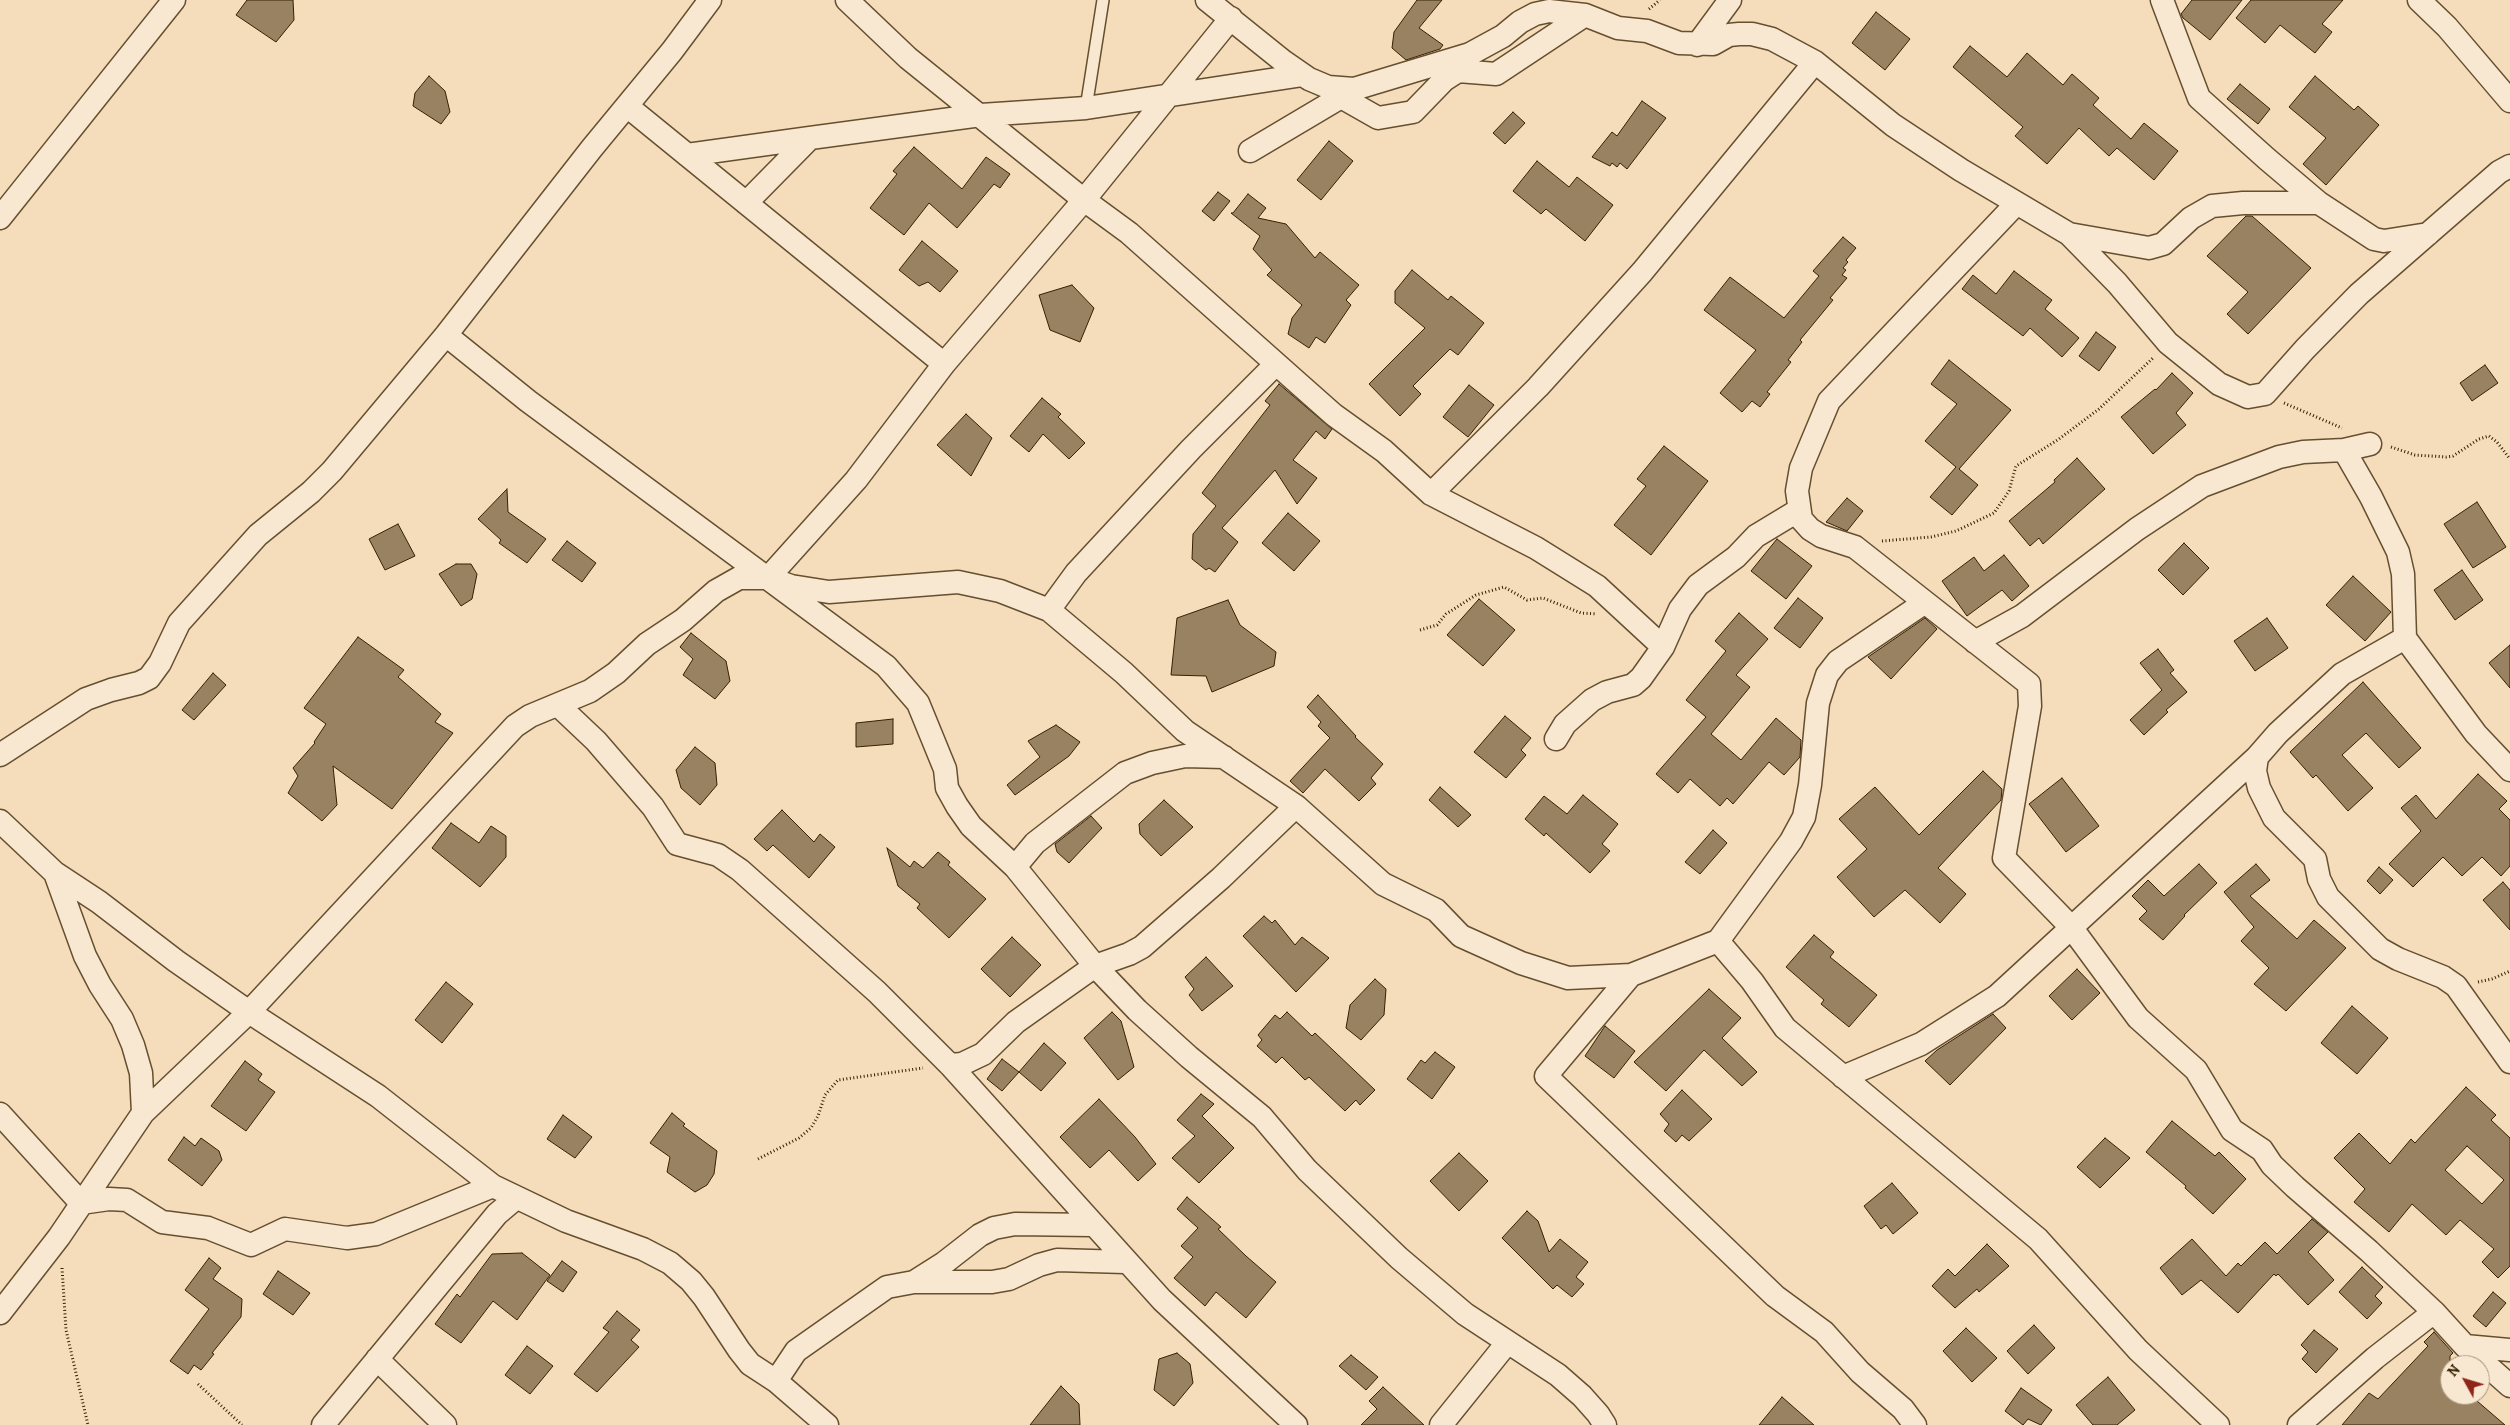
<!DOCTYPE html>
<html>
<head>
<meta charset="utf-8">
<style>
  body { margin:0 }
  #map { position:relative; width:2510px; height:1425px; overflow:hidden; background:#f5dcba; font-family:Alegreya,serif }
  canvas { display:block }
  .north { position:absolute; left:2440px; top:1355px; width:50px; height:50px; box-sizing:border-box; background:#f8e8d2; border:1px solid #aa987e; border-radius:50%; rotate:309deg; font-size:14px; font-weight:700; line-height:20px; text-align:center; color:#352000 }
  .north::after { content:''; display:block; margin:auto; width:18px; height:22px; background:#8f2418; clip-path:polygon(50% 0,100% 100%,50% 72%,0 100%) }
</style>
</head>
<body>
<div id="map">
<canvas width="2510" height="1425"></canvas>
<div class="north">N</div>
</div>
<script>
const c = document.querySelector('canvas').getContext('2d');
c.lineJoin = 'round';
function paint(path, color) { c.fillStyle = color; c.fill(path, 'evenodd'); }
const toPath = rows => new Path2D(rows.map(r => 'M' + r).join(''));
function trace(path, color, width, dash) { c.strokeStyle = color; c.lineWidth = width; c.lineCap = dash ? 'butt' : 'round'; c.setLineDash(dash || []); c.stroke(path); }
const building = toPath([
  [247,0,293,0,294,20,276,42,236,15,247,0],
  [1417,0,1442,0,1419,28,1443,45,1440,49,1406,60,1392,48,1394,32,1417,0],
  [2192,0,2242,0,2210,40,2183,18,2181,14,2192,0],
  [2251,0,2343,0,2322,24,2332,32,2315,53,2280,25,2265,43,2236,18,2251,0],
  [1876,12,1910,39,1885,70,1852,43,1876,12],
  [1970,46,2007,77,2027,53,2063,85,2072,74,2099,98,2093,105,2131,139,2144,123,2178,151,2154,180,2117,148,2109,156,2079,128,2047,164,2015,136,2023,127,1953,67,1970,46],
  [429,76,445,91,450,112,441,124,413,106,415,93,429,76],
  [2315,76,2354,110,2358,106,2379,125,2326,185,2303,164,2326,138,2289,107,2315,76],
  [2240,84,2270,109,2258,124,2227,99,2240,84],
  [1642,101,1666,118,1627,169,1620,163,1617,167,1612,163,1610,166,1592,157,1612,132,1617,136,1642,101],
  [1513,112,1525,123,1505,144,1493,133,1513,112],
  [1329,141,1353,161,1321,200,1297,180,1329,141],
  [914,147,962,189,986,157,1010,174,1000,188,994,184,957,228,929,203,904,235,870,208,897,174,893,171,914,147],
  [1537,161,1569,187,1577,177,1613,205,1585,241,1546,209,1541,214,1513,191,1537,161],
  [1218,192,1230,201,1214,221,1202,211,1218,192],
  [1248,194,1266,208,1258,218,1286,224,1315,258,1320,252,1359,285,1346,300,1351,305,1325,343,1316,337,1309,348,1288,334,1292,318,1302,305,1267,275,1272,270,1253,249,1260,236,1231,213,1233,213,1248,194],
  [2246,216,2252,216,2311,268,2248,334,2227,314,2248,292,2207,256,2246,216],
  [1843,237,1856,248,1846,260,1848,262,1843,268,1846,270,1842,275,1847,278,1830,298,1833,300,1800,340,1802,342,1788,360,1791,362,1767,392,1770,394,1760,407,1752,401,1742,412,1720,393,1756,350,1704,310,1730,277,1784,318,1819,276,1813,271,1843,237],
  [922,241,958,271,940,292,928,282,919,286,899,270,922,241],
  [1412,270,1448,300,1451,296,1484,323,1458,355,1450,349,1413,386,1421,394,1400,416,1369,384,1425,328,1395,303,1395,291,1412,270],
  [2014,271,2052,300,2045,309,2079,338,2062,357,2030,328,2023,336,1962,289,1973,275,1996,294,2014,271],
  [1072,285,1094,308,1080,342,1050,330,1039,295,1072,285],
  [2096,332,2116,347,2099,371,2079,356,2096,332],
  [1949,360,2011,410,1959,469,1978,485,1952,515,1930,497,1956,467,1925,441,1957,404,1931,384,1949,360],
  [2485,365,2498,383,2472,401,2460,383,2485,365],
  [2172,373,2193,393,2176,413,2186,425,2153,454,2121,417,2155,389,2156,390,2172,373],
  [1279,384,1332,429,1325,439,1316,431,1293,460,1317,478,1297,504,1275,470,1222,528,1238,542,1215,572,1209,568,1206,570,1192,559,1193,534,1216,506,1202,493,1270,405,1265,401,1279,384],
  [1469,385,1494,405,1468,437,1443,417,1469,385],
  [1042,398,1061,414,1058,417,1085,443,1069,459,1043,434,1029,452,1010,436,1042,398],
  [966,414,992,438,971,476,937,445,966,414],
  [1664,446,1708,481,1651,555,1614,525,1646,486,1637,479,1664,446],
  [2077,458,2105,489,2043,544,2039,538,2030,546,2009,521,2055,482,2054,480,2077,458],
  [507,489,508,512,546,539,527,563,499,543,501,540,478,519,507,489],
  [1847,498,1863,511,1847,531,1826,522,1847,498],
  [2477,502,2506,547,2473,568,2444,524,2477,502],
  [1288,513,1320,541,1294,571,1262,543,1288,513],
  [398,524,415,556,385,570,369,539,398,524],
  [1777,539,1812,566,1786,599,1751,571,1777,539],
  [567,541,596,563,582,582,552,560,567,541],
  [2184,543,2209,568,2183,595,2158,570,2184,543],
  [2004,555,2029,586,2012,601,2002,590,1967,616,1942,581,1974,557,1984,571,2004,555],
  [456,564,471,564,477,574,472,599,461,606,439,574,456,564],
  [2462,570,2483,600,2455,620,2434,590,2462,570],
  [2353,576,2391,612,2365,641,2326,605,2353,576],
  [1798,598,1823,618,1800,648,1774,628,1798,598],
  [1479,599,1515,630,1483,666,1447,635,1479,599],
  [1228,600,1240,625,1276,652,1274,666,1212,692,1206,676,1171,675,1177,618,1228,600],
  [1739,613,1768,639,1736,675,1750,687,1711,734,1741,760,1776,718,1801,740,1800,757,1784,775,1769,762,1733,804,1727,798,1720,806,1690,779,1678,793,1656,774,1706,717,1686,700,1726,651,1715,641,1739,613],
  [1925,618,1937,629,1891,679,1868,657,1925,618],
  [2267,618,2288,648,2255,671,2234,641,2267,618],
  [691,633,726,661,730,681,715,699,683,675,693,659,680,647,691,633],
  [358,637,404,670,398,677,441,714,435,722,453,733,392,809,333,766,337,805,322,821,288,793,298,776,293,768,315,743,314,742,326,724,304,708,358,637],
  [2510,645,2510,688,2489,663,2510,645],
  [2158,649,2174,670,2170,673,2187,692,2166,710,2168,712,2144,735,2130,720,2162,690,2140,663,2158,649],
  [213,673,226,685,194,720,182,710,213,673],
  [2363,682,2421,748,2399,768,2366,733,2342,755,2373,788,2348,811,2316,775,2313,778,2290,752,2363,682],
  [1318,695,1356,736,1355,737,1383,764,1371,778,1376,784,1359,801,1325,769,1303,793,1290,781,1330,738,1318,726,1321,722,1307,707,1318,695],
  [1505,716,1531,738,1521,750,1526,755,1506,778,1474,752,1505,716],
  [893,719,893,744,856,747,856,723,893,719],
  [1056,725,1080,742,1069,756,1015,795,1007,785,1040,757,1028,741,1056,725],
  [695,747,715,763,717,785,700,805,681,788,676,770,695,747],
  [1983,771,2002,789,2001,800,1938,868,1966,894,1940,923,1905,890,1874,917,1837,877,1867,849,1839,819,1875,787,1919,835,1983,771],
  [2478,774,2507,801,2499,809,2510,820,2510,866,2501,876,2482,857,2462,876,2443,857,2413,887,2389,864,2421,831,2401,808,2416,795,2436,819,2478,774],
  [2062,778,2099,826,2066,852,2029,804,2062,778],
  [1440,787,1471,815,1458,827,1429,800,1440,787],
  [1583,795,1618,824,1602,844,1610,851,1590,873,1546,833,1544,836,1525,819,1544,796,1567,814,1583,795],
  [1164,800,1193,827,1161,856,1140,834,1139,824,1164,800],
  [782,810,814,842,820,834,835,847,809,878,773,845,767,851,754,839,782,810],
  [1091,816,1102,828,1069,863,1057,852,1055,844,1091,816],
  [451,823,479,843,491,826,506,836,506,857,480,887,432,848,451,823],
  [1713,830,1727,843,1700,874,1685,862,1713,830],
  [887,848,910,867,914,861,923,868,938,852,950,862,948,865,986,899,949,938,917,908,920,904,898,886,887,848],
  [2199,864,2217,883,2184,915,2185,916,2163,940,2139,919,2147,911,2132,896,2148,880,2164,896,2199,864],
  [2256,864,2270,880,2250,896,2297,939,2314,920,2346,948,2286,1011,2254,984,2269,968,2241,941,2254,927,2224,892,2256,864],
  [2379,867,2393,880,2380,894,2367,881,2379,867],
  [2503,882,2510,890,2510,930,2483,900,2503,882],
  [1264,916,1272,923,1275,920,1295,945,1302,937,1329,958,1296,992,1243,936,1264,916],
  [1814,935,1834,952,1830,957,1877,995,1849,1027,1821,1004,1824,1000,1786,967,1814,935],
  [1012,937,1041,965,1010,997,981,969,1012,937],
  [1206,957,1233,986,1202,1011,1189,995,1194,989,1185,977,1206,957],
  [2077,969,2100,993,2072,1020,2049,996,2077,969],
  [1375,979,1386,989,1384,1015,1361,1040,1346,1028,1350,1005,1375,979],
  [446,982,473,1004,442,1043,415,1020,446,982],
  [1709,989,1741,1018,1722,1038,1757,1072,1742,1086,1704,1050,1666,1091,1634,1062,1709,989],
  [2352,1006,2388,1038,2357,1074,2321,1043,2352,1006],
  [1112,1012,1121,1021,1134,1067,1118,1080,1084,1038,1112,1012],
  [1287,1012,1312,1036,1315,1033,1375,1090,1360,1105,1356,1100,1345,1111,1309,1077,1305,1080,1282,1057,1276,1063,1257,1046,1262,1040,1258,1035,1275,1015,1280,1019,1287,1012],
  [1993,1014,2006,1028,1950,1085,1925,1061,1937,1050,1993,1014],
  [1605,1026,1635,1051,1614,1078,1585,1056,1605,1026],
  [1044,1043,1066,1063,1041,1091,1019,1072,1044,1043],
  [1435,1052,1455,1067,1432,1099,1407,1079,1421,1060,1425,1063,1435,1052],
  [1002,1059,1019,1072,1002,1091,987,1079,1002,1059],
  [245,1061,262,1074,258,1080,275,1092,246,1131,211,1106,245,1061],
  [2466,1087,2496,1115,2491,1120,2510,1138,2510,1266,2498,1278,2482,1262,2494,1249,2460,1220,2446,1235,2412,1204,2389,1232,2354,1202,2365,1189,2334,1158,2359,1133,2390,1164,2411,1139,2415,1143,2466,1087],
  [2467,1146,2504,1180,2482,1204,2445,1170,2467,1146],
  [1682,1090,1712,1119,1689,1141,1682,1135,1676,1142,1664,1131,1669,1124,1660,1114,1682,1090],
  [1201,1094,1214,1104,1202,1116,1234,1148,1199,1183,1172,1158,1195,1136,1177,1120,1201,1094],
  [1099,1099,1135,1137,1156,1164,1138,1181,1109,1150,1090,1168,1060,1137,1099,1099],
  [672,1113,685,1124,683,1126,717,1151,714,1174,707,1185,695,1192,667,1172,670,1157,650,1143,672,1113],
  [563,1115,592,1137,575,1158,547,1139,563,1115],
  [2172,1121,2215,1156,2219,1152,2246,1179,2213,1214,2185,1188,2186,1186,2146,1152,2172,1121],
  [184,1137,195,1146,201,1138,219,1151,222,1160,202,1186,168,1160,184,1137],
  [2105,1138,2130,1158,2100,1188,2077,1167,2105,1138],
  [1459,1153,1488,1181,1459,1211,1430,1181,1459,1153],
  [1892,1183,1918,1213,1893,1234,1886,1225,1881,1229,1864,1206,1892,1183],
  [1187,1197,1221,1227,1218,1229,1246,1256,1276,1282,1246,1318,1216,1292,1205,1306,1174,1278,1193,1257,1181,1246,1198,1228,1177,1209,1187,1197],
  [1527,1211,1538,1221,1549,1252,1560,1239,1588,1262,1576,1277,1584,1284,1572,1297,1557,1285,1553,1289,1502,1238,1527,1211],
  [2312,1219,2328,1232,2308,1252,2334,1280,2308,1305,2278,1274,2276,1276,2274,1274,2238,1313,2201,1280,2182,1295,2160,1268,2192,1239,2226,1276,2238,1263,2241,1266,2265,1242,2277,1254,2312,1219],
  [1987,1244,2009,1266,1979,1292,1977,1289,1955,1308,1932,1286,1948,1269,1955,1276,1987,1244],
  [522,1253,550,1275,517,1320,493,1301,461,1343,435,1324,457,1294,460,1297,492,1254,522,1253],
  [209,1258,221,1268,213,1279,242,1299,241,1317,212,1353,214,1354,201,1370,194,1365,188,1374,170,1361,209,1309,185,1290,209,1258],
  [562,1261,577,1272,563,1292,547,1281,562,1261],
  [2362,1267,2383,1287,2375,1296,2382,1303,2367,1319,2339,1292,2362,1267],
  [278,1271,310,1293,293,1315,263,1294,278,1271],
  [2493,1292,2506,1303,2486,1327,2473,1316,2493,1292],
  [617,1311,640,1330,631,1340,639,1347,597,1392,574,1374,609,1332,603,1328,617,1311],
  [2034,1325,2055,1348,2028,1374,2007,1351,2034,1325],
  [1966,1328,1997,1358,1972,1382,1943,1351,1966,1328],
  [2314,1330,2338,1349,2316,1373,2302,1359,2308,1352,2301,1345,2314,1330],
  [2434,1332,2453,1353,2450,1356,2450,1395,2470,1395,2505,1425,2342,1425,2369,1393,2378,1399,2428,1346,2424,1342,2434,1332],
  [527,1346,553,1366,530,1394,505,1375,527,1346],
  [1177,1353,1190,1364,1193,1383,1174,1406,1154,1390,1159,1359,1177,1353],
  [1351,1355,1378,1377,1366,1390,1339,1366,1351,1355],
  [2108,1377,2135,1410,2117,1425,2093,1425,2076,1405,2108,1377],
  [1061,1386,1079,1404,1080,1425,1030,1425,1061,1386],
  [1383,1387,1424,1425,1361,1425,1377,1409,1369,1401,1383,1387],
  [2021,1388,2052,1410,2041,1425,2028,1419,2023,1425,2005,1411,2021,1388],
  [1782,1397,1814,1425,1759,1425,1782,1397]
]);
paint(building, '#998261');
trace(building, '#352000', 1);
const service = toPath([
  [1086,108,1103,0]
]);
const minor = toPath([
  [847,0,908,58,1084,200,1129,233,1299,384,1334,415,1384,451,1431,494,1536,548,1597,586,1663,647],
  [1207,0,1283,61,1309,79,1328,87,1354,89,1470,54,1503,36,1520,22,1535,14,1549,11,1585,15,1618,28,1647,31,1679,43,1713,44,1729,35,1739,34,1752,34,1772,39,1815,62,1893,125,1961,170,2069,234,2117,283,2168,343,2219,384,2248,397,2265,394,2305,349,2359,294,2499,172,2510,166],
  [2162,0,2199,98,2267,159,2319,203,2374,239,2384,241,2428,234],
  [2419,0,2447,27,2510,101],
  [1697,45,1730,0],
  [627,106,944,364],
  [1250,151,1341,97,1378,118,1413,112,1444,80,1458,71,1496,74,1585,15],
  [687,155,810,138],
  [746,203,810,138,981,115,1086,108,1303,75],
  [2016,204,1829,401,1801,468,1797,491,1801,519,1810,529,1821,536,1855,547,2029,684,2030,706,2004,858,2071,927,2138,1018,2196,1070,2232,1130,2262,1150,2272,1165,2295,1187,2369,1251,2434,1312,2465,1346,2510,1386],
  [0,218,174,0],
  [2069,234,2149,248,2163,244,2191,218,2212,206,2243,203,2319,203],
  [446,335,528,401,886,666,918,703,945,769,947,788,957,806,971,826,1015,867,1095,966,1137,1010,1189,1057,1262,1117,1307,1170,1399,1258,1465,1314,1558,1375,1582,1396,1598,1414,1605,1425],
  [2344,450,2371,497,2398,552,2403,574,2405,638],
  [1431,494,1538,387,1642,272,1815,62],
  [768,578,856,480,944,364,1084,200,1231,18],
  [1049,610,1076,573,1191,449,1276,364],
  [1975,642,2022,616,2137,529,2202,486,2279,457,2303,452,2344,450,2370,444],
  [559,706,596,741,653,807,677,844,718,855,740,870,877,992,950,1065,1162,1300,1296,1425],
  [1556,739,1565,724,1592,700,1607,692,1633,685,1641,678,1663,647,1680,609,1698,585,1736,557,1756,536,1799,510],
  [0,755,86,699,111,690,139,683,149,678,160,663,179,623,258,535,311,492,332,471,446,335,592,148,672,51,710,0],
  [2510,770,2476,734,2405,638,2342,674,2278,733,2257,757,2255,771,2259,788,2274,818,2315,859,2319,879,2328,897,2380,949,2398,959,2443,977,2456,986,2510,1062],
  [0,821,55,873,99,902,176,961,249,1012,378,1096,493,1186,566,1221,643,1249,670,1263,691,1281,704,1297,739,1350,750,1364,776,1381,827,1425],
  [1015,867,1035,843,1125,773,1152,763,1185,756,1224,757],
  [55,873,85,956,100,985,122,1019,133,1045,141,1073,143,1113],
  [1718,941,1752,981,1785,1028,2038,1239,2138,1350,2218,1425],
  [1631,975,1546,1076,1775,1296,1824,1332,1860,1372,1903,1409,1915,1425],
  [950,1065,962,1064,983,1054,1016,1022,1095,966,1129,954,1142,947,1221,878,1296,806],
  [1843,1077,1921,1044,1997,996,2257,757],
  [0,1114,81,1203,109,1199,127,1200,162,1222,208,1228,251,1245,285,1229,347,1238,376,1234,493,1186],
  [914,1282,992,1282,1009,1279,1039,1265,1057,1260,1125,1262],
  [0,1313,59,1237,143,1113,249,1012,515,726,530,716,590,691,616,673,647,644,683,620,716,591,739,578,768,578,791,586,829,592,958,582,1000,591,1049,610,1124,673,1185,731,1296,806,1383,884,1436,910,1461,936,1521,963,1568,978,1631,975,1718,941,1791,841,1804,817,1810,785,1818,703,1827,675,1838,661,1924,603],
  [2465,1346,2510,1350],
  [377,1359,445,1425],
  [776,1381,796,1351,887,1287,914,1282,944,1263,980,1235,994,1228,1015,1224,1092,1225],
  [323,1425,497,1214,516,1198],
  [1441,1425,1507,1343],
  [2299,1425,2375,1358,2434,1312]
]);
trace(service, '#654f2e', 14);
trace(minor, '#654f2e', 25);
trace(toPath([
  [1649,9,1660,0],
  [2284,403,2342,428],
  [2391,447,2415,455,2446,457,2453,456,2479,439,2489,436,2497,442,2510,459],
  [1882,541,1931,537,1956,531,1994,513,2009,491,2016,466,2059,439,2099,409,2154,357],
  [1420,630,1437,625,1446,614,1476,595,1504,587,1527,600,1543,598,1581,613,1597,614],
  [2478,982,2492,979,2510,971],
  [758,1159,799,1138,811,1128,818,1116,825,1095,838,1080,923,1068],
  [62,1268,66,1330,88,1425],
  [198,1384,242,1425]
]), '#352000', 3, [1, 2.5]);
trace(service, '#f8e8d2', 11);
trace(minor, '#f8e8d2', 22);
</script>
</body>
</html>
